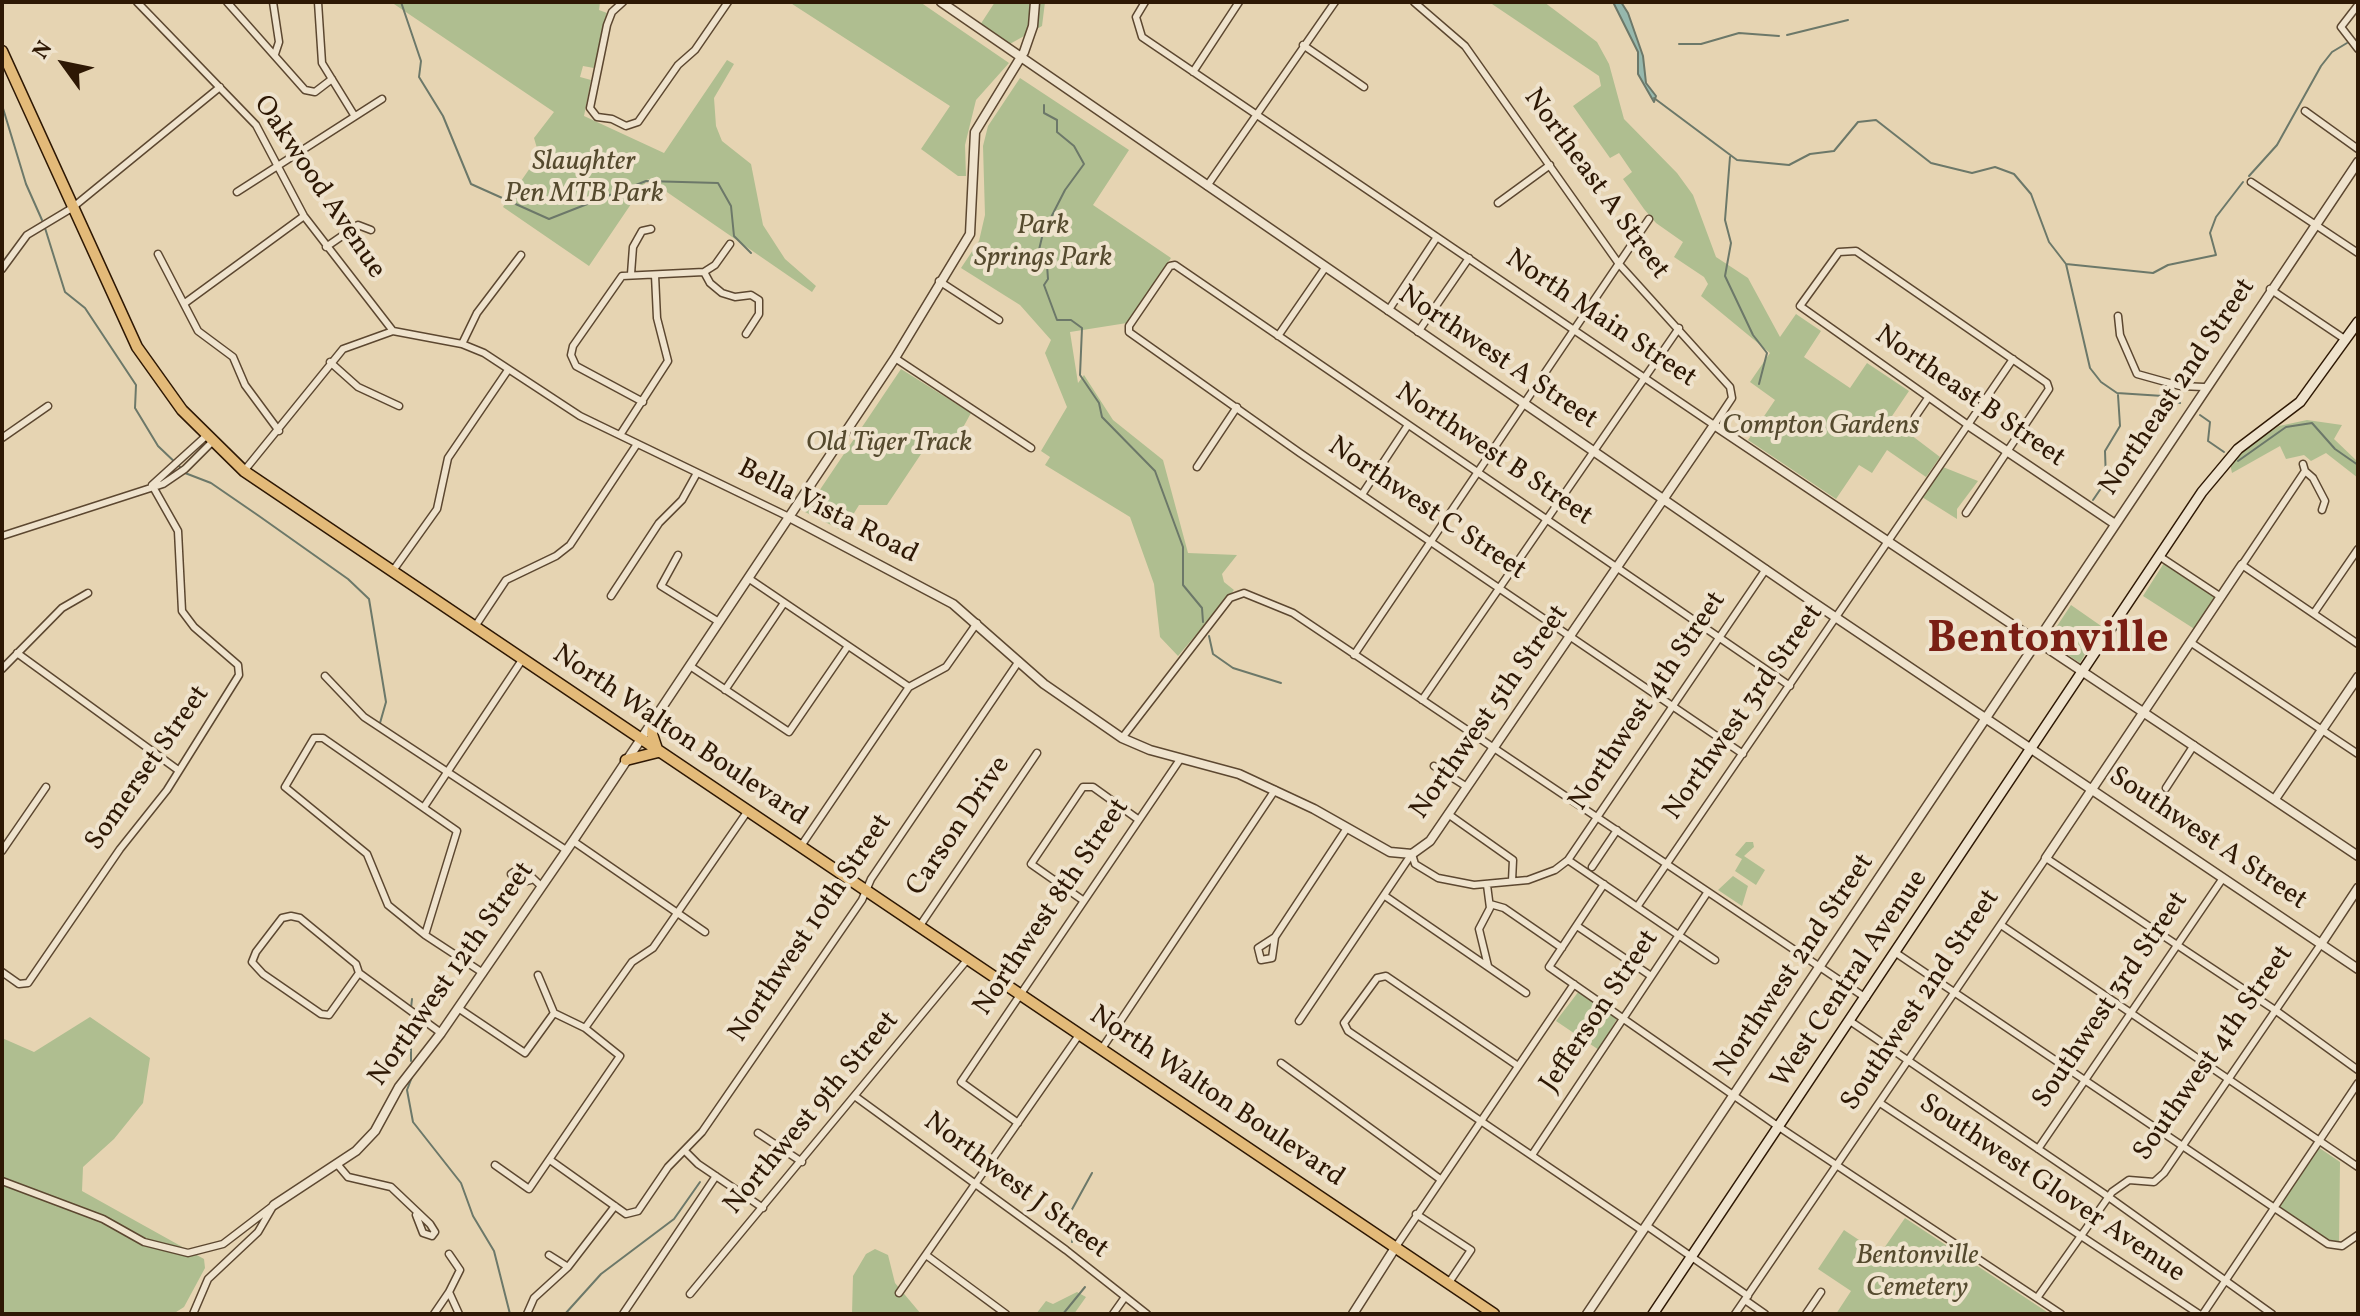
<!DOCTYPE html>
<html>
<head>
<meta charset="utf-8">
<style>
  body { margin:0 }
  #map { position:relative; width:2360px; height:1316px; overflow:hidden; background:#e6d4b2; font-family:Vollkorn,serif }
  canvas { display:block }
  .frame { position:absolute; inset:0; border:4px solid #2e1804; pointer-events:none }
  .north { position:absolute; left:24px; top:24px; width:80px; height:80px; -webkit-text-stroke:6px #efe3cd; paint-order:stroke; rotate:303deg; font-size:22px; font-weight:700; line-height:32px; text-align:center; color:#2e1804 }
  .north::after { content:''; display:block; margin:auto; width:28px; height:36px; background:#2e1804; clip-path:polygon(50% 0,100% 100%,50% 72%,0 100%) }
</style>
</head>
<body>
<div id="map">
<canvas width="2360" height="1316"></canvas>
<div class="frame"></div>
<div class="north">N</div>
</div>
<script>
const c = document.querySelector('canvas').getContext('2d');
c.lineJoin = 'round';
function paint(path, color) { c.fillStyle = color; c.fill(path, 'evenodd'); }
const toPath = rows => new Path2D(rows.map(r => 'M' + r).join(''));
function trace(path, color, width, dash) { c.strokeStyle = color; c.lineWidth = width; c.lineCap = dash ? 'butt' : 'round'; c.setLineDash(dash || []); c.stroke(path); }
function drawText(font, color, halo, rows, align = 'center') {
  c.font = font + ' Vollkorn,serif'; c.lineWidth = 8; c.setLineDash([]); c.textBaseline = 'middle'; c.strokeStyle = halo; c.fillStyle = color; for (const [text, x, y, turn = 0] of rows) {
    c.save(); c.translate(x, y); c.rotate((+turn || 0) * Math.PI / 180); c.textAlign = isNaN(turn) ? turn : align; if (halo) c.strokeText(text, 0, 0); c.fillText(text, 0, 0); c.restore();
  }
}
paint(toPath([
  [391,2,600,2,599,10,607,13,594,68,583,66,580,77,591,80,584,116,664,153,727,60,734,64,714,98,716,126,722,141,751,164,763,225,785,259,816,286,812,292,648,179,589,266,503,207,539,155,534,138,554,112],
  [789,2,920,2,1009,63,976,100,965,145,966,176,958,176,921,149,950,106],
  [995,2,1045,2,1042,26,1008,45,980,25],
  [1489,2,1544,2,1597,42,1609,64,1624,119,1677,173,1693,195,1716,257,1748,278,1780,337,1796,314,1821,331,1804,357,1850,388,1867,363,1909,391,1890,419,1940,457,1926,477,1887,450,1872,473,1859,465,1836,499,1748,440,1775,400,1750,382,1770,353,1701,296,1708,284,1704,277,1674,257,1683,242,1656,223,1644,209,1623,179,1632,172,1619,153,1610,158,1573,106,1601,86,1599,76],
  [1020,78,1129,150,1093,205,1171,258,1127,323,1070,332,1078,383,1084,375,1113,420,1163,460,1188,553,1237,555,1222,574,1224,582,1234,590,1178,656,1160,637,1154,584,1130,517,1045,465,1050,457,1041,451,1067,407,1045,353,1051,340,1020,305,961,268,979,241,985,215,983,146,988,126],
  [901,369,971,413,950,451,931,439,887,505,859,505,843,531,805,512],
  [2307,420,2342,425,2334,439,2358,462,2358,478,2326,453,2311,461,2304,455,2286,459,2280,446,2232,473,2230,464,2249,446,2279,426],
  [1943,467,1978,481,1957,509,1957,519,1922,497],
  [2164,563,2215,598,2196,630,2143,596],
  [2071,605,2104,628,2098,632,2080,663,2047,641],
  [1746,842,1753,842,1754,847,1744,856,1765,870,1756,885,1735,871,1742,859,1735,855],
  [1733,876,1748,886,1742,906,1718,890],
  [1579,991,1618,1017,1599,1050,1556,1021],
  [90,1017,150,1058,143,1103,114,1139,83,1167,82,1191,204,1259,205,1268,184,1307,173,1314,2,1314,2,1038,34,1052],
  [2318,1147,2340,1162,2339,1244,2333,1244,2278,1207],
  [1905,1218,2050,1314,1836,1314,1851,1291,1818,1269,1844,1230,1880,1254],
  [875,1249,888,1255,895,1283,921,1314,852,1314,853,1276,866,1254],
  [1077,1292,1086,1297,1074,1314,1036,1314,1046,1301,1053,1304]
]), '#afbe90');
const water = toPath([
  [1613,2,1621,2,1628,13,1643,56,1646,83,1656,96,1654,102,1638,74,1638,52,1613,2]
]);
paint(water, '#96b8ad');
trace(water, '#6c7869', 2);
trace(toPath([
  [401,2,421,61,419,77,443,116,471,184,549,219,646,181,718,183,731,206,734,236,751,253],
  [996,2,996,3],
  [1787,35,1848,20],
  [2355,40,2358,39],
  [1679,44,1701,44,1739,33,1779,36],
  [1654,98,1737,160,1789,165,1810,154,1834,151,1858,122,1876,120,1931,163,1972,173,1995,167,2014,174,2031,194,2049,242,2066,264,2090,368,2101,382,2117,393,2163,396,2180,403],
  [2,105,26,184,42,220],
  [1044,105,1044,113,1057,120,1057,132,1074,146,1084,164,1065,190,1043,233,1038,254,1047,265,1048,279,1044,285,1057,320,1071,320,1082,328,1080,375,1099,403,1102,417,1155,471,1183,547,1183,585,1202,608,1203,622],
  [1730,157,1725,220,1731,243,1725,276,1753,335,1767,353,1759,384],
  [2249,176,2277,145,2321,66,2332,52,2347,43],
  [45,228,65,292,85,308,136,385,135,408,158,446,181,468],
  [2066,264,2153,273,2168,265,2216,255,2210,233,2216,217,2243,182],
  [2200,415,2210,422,2208,441,2224,452],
  [2238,461,2286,427,2312,423,2335,449,2358,465],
  [185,473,211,483,259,516,348,579,369,599,386,702,380,723],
  [2093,500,2106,481,2105,451,2120,426,2118,395],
  [1209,636,1213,654,1233,668,1281,683],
  [411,1008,412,999],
  [411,1017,411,1061],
  [412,1077,407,1090,413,1122,461,1183,473,1216,494,1251,510,1314],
  [1072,1242,1075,1228,1070,1213,1092,1173],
  [565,1314,601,1274,674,1219,700,1182],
  [1063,1314,1085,1287]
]), '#6c7869', 2);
const minor = toPath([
  [137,2,256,125,304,216,393,331],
  [227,2,305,90,315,92,332,79],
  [273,2,279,42,275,54],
  [318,2,322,63,354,115],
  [623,2,612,12,607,25,590,108,597,117,612,119,626,126,638,122,678,65,695,50,728,2],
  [1145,2,1136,17,1142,37,1714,425,1732,398,1730,387,1619,264,1465,46,1414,2],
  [2358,5,2341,27,2358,49],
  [1303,45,1364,87],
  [1193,72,1239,2],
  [2305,111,2358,149],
  [2251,182,2358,253],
  [1207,186,1335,2],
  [237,192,382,99],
  [1498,203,1550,165],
  [326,247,358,225,371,230],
  [158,254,198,331,233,357,245,385,279,431],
  [2,269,27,235,72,208,220,87],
  [704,272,710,283,722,293,735,297,751,295,759,300,759,314,746,334],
  [631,274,633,247,642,231,651,229],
  [939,281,999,320],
  [2270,289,2346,340],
  [185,303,304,216],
  [1388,311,1437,237],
  [2118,316,2120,335,2137,374,2180,386,2204,387],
  [1418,332,1469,258],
  [1278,336,1325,268],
  [462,344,477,313,521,255],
  [895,358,1031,448],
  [330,362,358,387,399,406],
  [643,402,576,366,571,355,573,346,622,276,704,272,715,265,730,244],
  [1915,417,1928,398],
  [620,435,668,361,657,318,655,275],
  [2,438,48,406],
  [2303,464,2305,471,2242,565,2358,644],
  [1197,467,1237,407],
  [244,471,343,349,393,331,462,344,484,353,580,416,789,517],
  [2305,471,2313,478,2325,501,2322,510],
  [152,485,206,436],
  [1363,493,1408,425],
  [1966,513,2049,389,2047,383,1856,251,1839,252,1800,306,1968,425],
  [2,536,163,484,185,469,211,443],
  [678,555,661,586,719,622],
  [2159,556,2221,597],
  [392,572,437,509,448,458,508,370],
  [748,578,909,687],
  [611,596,659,523,682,500,697,473],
  [2314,613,2358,549],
  [474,628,506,580,556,556,570,545,637,444],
  [2190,642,2358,754],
  [17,653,178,770],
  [1354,655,1649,219],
  [690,666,789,732,848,646],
  [2,669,62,608,88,593],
  [325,676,364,717,566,850],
  [725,690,784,603],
  [1422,700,1679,328],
  [1122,738,1230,598,1244,593,1293,613,1866,998],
  [1743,754,1300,453,1129,332,1129,326,1170,266,1175,265,1790,686],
  [1434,766,1467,787],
  [2166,788,2194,745],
  [424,807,522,660],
  [1448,814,1513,860,1512,881],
  [573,841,705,932],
  [801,846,909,687,946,667,977,623],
  [2,851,46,787],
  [1412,854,1415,864,1438,878,1474,885,1528,880,1555,870,1568,860,1766,569],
  [1568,860,1715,960],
  [1592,867,1617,830],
  [531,880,520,883,511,874,521,867,541,886],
  [1604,884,1549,967,1779,1127,2061,1314],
  [1487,885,1490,908,1479,929,1488,966],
  [1385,896,1526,993],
  [1084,901,1031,864,1083,787,1093,787,1139,820],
  [1490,904,1504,908,1562,948],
  [1637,907,2013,359],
  [291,916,300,918,356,964,359,973,329,1015,321,1014,263,974,252,962,256,952,282,918,291,916],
  [2001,925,2358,1167],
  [1577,926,1651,976],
  [919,927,1037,753],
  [425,935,457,831,323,738,314,738,285,787,367,854,388,905,425,935,483,973],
  [1275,937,1272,958,1261,960,1258,948,1275,937,1347,828],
  [1896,953,2328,1244,2342,1246,2358,1235],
  [2,972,19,984,28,983,120,849,167,790,239,675,238,665,194,627,182,611,178,531,152,485],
  [359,973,441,1033],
  [538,975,554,1013],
  [458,1008,525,1053,554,1013,585,1028,620,1056,529,1189,495,1165],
  [1299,1021,1411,855],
  [1850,1021,2103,1193,2272,1314],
  [585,1028,632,962,653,948,747,812],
  [1101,1050,1275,790],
  [1281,1063,1440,1179],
  [1518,1066,1386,976,1377,978,1344,1023,1348,1031,1643,1231],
  [856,1097,1066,1250,1147,1314],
  [1880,1103,2199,1314],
  [1018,1123,961,1082,1181,758],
  [758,1133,802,1162],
  [2038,1149,2223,878],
  [685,1151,698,1164,763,1208],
  [1532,1155,1707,893],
  [550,1160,626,1214,638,1211,668,1167,702,1132,862,900,871,879,1019,661],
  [337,1164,348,1177,391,1187,430,1224,435,1232,432,1236,423,1233,416,1215],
  [2,1181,103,1219,144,1242,188,1253,223,1244,274,1205],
  [1416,1214,1471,1250,1448,1284],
  [1647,1226,1748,1296],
  [1395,1248,1574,984],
  [449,1254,460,1270,449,1292,459,1314],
  [549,1255,568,1267],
  [926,1255,1006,1314],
  [899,1293,1079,1035],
  [690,1294,967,960],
  [2037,1298,2112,1192,2129,1180,2154,1182,2164,1173,2321,944],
  [1745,1300,1765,1314],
  [193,1314,208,1279,258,1232,272,1208],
  [434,1314,449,1292],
  [527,1314,534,1298,568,1267,615,1206],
  [623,1314,716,1176],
  [1113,1314,1125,1297],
  [1735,1314,2046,858,2275,1010,2358,1070],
  [1806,1314,1821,1292],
  [2203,1314,2358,1083]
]);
const tertiary = toPath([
  [941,2,1801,594,2358,969],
  [1968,425,2115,524],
  [789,517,953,604,1044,684,1122,738,1150,750,1239,774,1314,809,1390,852,1412,854,1430,841,1714,425,2358,856],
  [2275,799,2358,677],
  [2046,858,2242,565],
  [2321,944,2358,888],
  [274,1205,356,1151,375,1131,399,1087,441,1033,573,841,895,358,970,234,975,132,1024,52,1033,26,1035,2],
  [1353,1314,1395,1248],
  [1587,1314,2358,162]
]);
const secondary = toPath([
  [1653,1314,2202,492,2238,449,2300,402,2358,322]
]);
const primary = toPath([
  [2,51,137,347,182,410,244,471,1494,1314],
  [626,760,658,752,652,734,654,718]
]);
trace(minor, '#5c4730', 9);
trace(tertiary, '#5c4730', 11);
trace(secondary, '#2e1804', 12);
trace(primary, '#2e1804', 13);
trace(minor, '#efe3cd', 6);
trace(tertiary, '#efe3cd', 8);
trace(secondary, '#efe3cd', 9);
trace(primary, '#e3ba79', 10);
drawText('italic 28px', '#554a2e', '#efe3cd', [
  ["Slaughter",584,164],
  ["Pen MTB Park",584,196],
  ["Park",1043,228],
  ["Springs Park",1043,260],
  ["Compton Gardens",1821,428],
  ["Old Tiger Track",889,445],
  ["Bentonville",1917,1258],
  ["Cemetery",1917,1290]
]);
drawText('28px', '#2e1804', '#efe3cd', [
  ["Northeast A Street",1595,185,54],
  ["Oakwood Avenue",318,188,56],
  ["North Main Street",1600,320,34],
  ["Northwest A Street",1497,359,34],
  ["Northeast 2nd Street",2179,388,-56],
  ["Northeast B Street",1969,398,35],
  ["Northwest B Street",1493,456,34],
  ["Northwest C Street",1426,510,34],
  ["Bella Vista Road",827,513,27],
  ["Northwest 4th Street",1649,702,-56],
  ["Northwest 5th Street",1491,713,-55],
  ["Northwest 3rd Street",1745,713,-55],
  ["North Walton Boulevard",679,737,34],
  ["Somerset Street",149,769,-55],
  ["Carson Drive",960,827,-56],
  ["Southwest A Street",2207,840,34],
  ["Northwest 8th Street",1053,908,-56],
  ["Northwest 10th Street",812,929,-56],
  ["Northwest 2nd Street",1796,966,-56],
  ["Northwest 12th Street",453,975,-55],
  ["West Central Avenue",1851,980,-56],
  ["Southwest 2nd Street",1922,1001,-56],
  ["Southwest 3rd Street",2112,1001,-56],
  ["Jefferson Street",1601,1012,-56],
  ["Southwest 4th Street",2215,1054,-55],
  ["North Walton Boulevard",1216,1098,34],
  ["Northwest 9th Street",813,1114,-50],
  ["Northwest J Street",1015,1187,37],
  ["Southwest Glover Avenue",2051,1190,34]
]);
drawText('bold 44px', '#7a1f14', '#efe3cd', [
  ["Bentonville",2048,643]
]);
</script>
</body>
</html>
